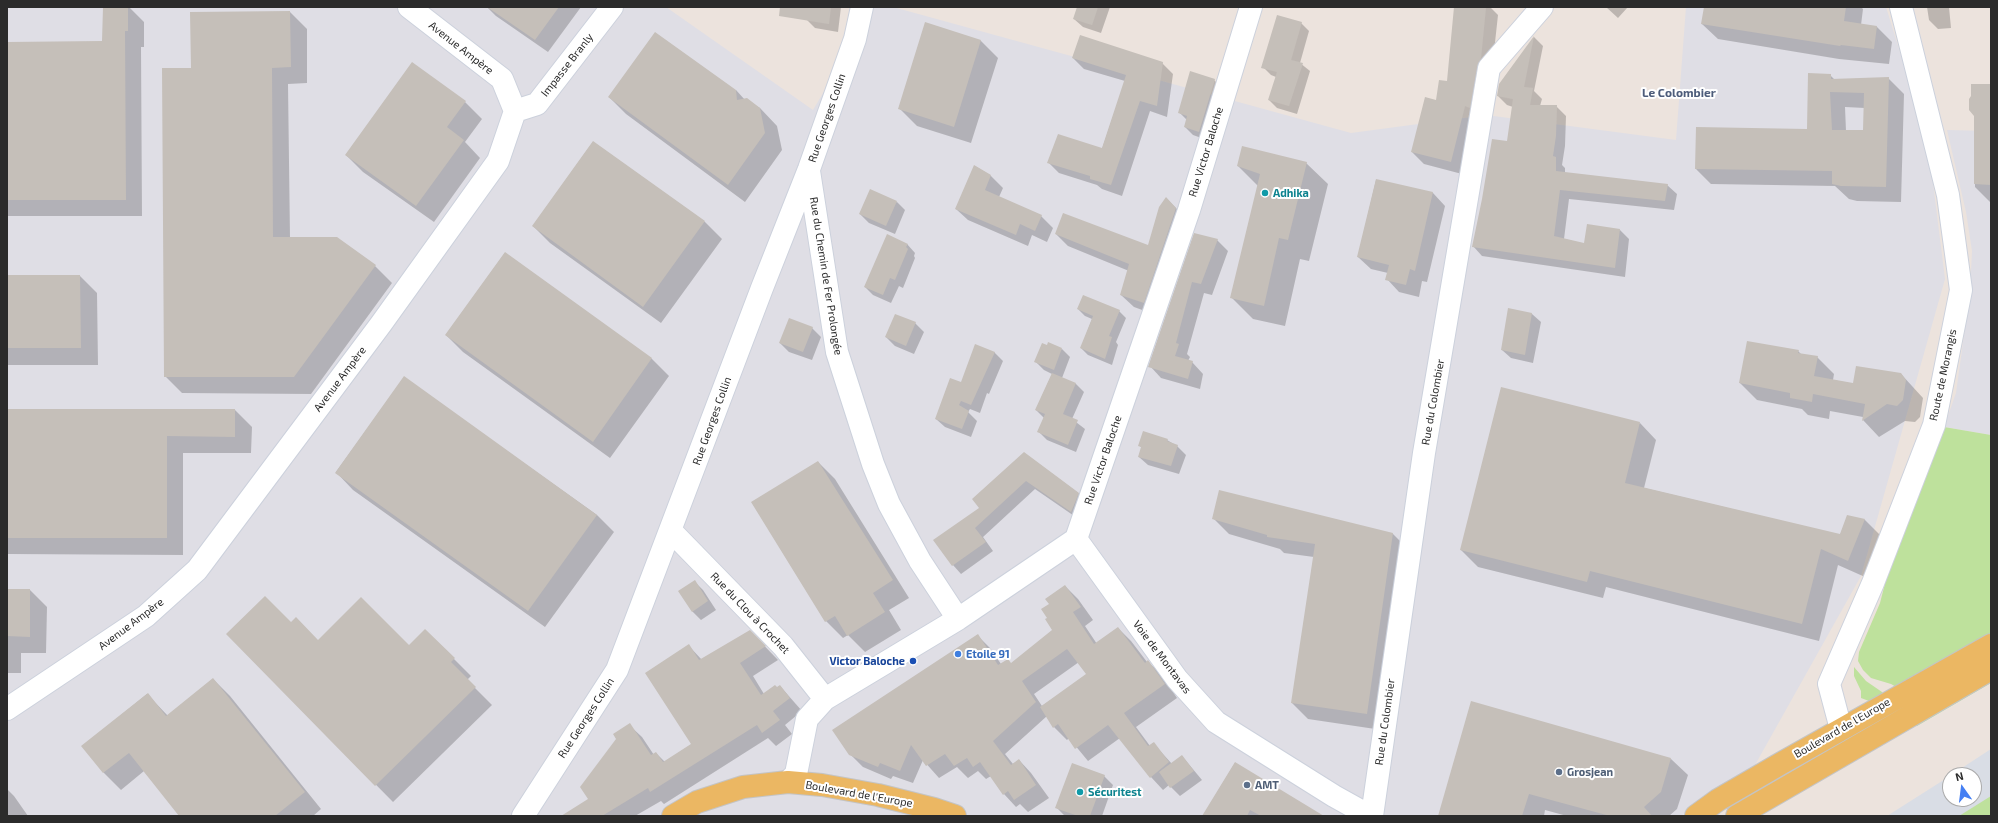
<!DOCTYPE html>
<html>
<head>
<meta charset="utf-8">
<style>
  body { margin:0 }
  #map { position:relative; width:1998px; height:823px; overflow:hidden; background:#ece3dd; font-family:"Exo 2",sans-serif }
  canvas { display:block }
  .frame { position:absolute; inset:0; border:8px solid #2b2b2b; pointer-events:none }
  .north { position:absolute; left:1942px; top:767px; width:40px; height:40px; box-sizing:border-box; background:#fff; border:1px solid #aaa; border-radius:50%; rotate:346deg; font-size:11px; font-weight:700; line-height:16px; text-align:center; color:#2b2b2b }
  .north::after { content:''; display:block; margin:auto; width:14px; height:18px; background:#447ff3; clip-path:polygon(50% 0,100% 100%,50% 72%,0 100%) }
</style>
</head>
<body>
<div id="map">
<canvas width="1998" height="823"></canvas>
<div class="frame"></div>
<div class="north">N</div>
</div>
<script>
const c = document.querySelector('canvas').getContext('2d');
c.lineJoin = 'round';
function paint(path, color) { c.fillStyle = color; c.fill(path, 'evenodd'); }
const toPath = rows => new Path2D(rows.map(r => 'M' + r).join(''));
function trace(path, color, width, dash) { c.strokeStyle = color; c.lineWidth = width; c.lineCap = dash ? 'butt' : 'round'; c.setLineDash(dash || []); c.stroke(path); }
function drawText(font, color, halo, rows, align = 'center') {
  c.font = font + ' "Exo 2",sans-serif'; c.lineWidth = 4; c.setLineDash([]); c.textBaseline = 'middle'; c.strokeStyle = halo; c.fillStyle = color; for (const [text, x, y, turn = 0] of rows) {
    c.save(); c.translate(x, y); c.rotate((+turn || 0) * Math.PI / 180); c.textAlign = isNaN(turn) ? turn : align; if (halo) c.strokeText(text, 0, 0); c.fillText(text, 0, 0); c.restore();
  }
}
paint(toPath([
  [7,7,666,7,813,110,874,7,893,7,1351,133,1486,115,1676,140,1686,7,1886,7,1904,65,1932,175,1945,279,1861,576,1755,765,1681,816,7,816],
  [1947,130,1991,131,1991,435,1944,427,1956,393,1970,292,1972,251,1966,212]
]), '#dfdee5');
paint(toPath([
  [1991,749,1991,816,1887,816,1950,776,1950,799,1974,799,1974,775,1951,775]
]), '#d9dde5');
paint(toPath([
  [1944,427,1991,435,1991,639,1898,688,1891,684,1871,678,1863,670,1858,661,1859,652,1880,603,1891,560],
  [1854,667,1866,681,1882,692,1884,696,1877,700,1869,701,1861,698,1861,691,1854,676],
  [1991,676,1991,683,1917,726,1914,720],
  [1991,796,1991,816,1959,816]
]), '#bee19c');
paint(toPath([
  [104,7,129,7,144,22,144,47,141,47,142,216,7,216,7,90,103,42],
  [487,7,581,7,548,52,496,16],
  [808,7,841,7,838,32,815,28,807,20],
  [1078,7,1110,7,1101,33,1083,27,1074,19],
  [1455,7,1490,7,1498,15,1492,70,1462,174,1424,164,1412,152,1437,101,1448,83],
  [1606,7,1628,7,1618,18],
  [1705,7,1861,7,1863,9,1861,25,1877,27,1892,42,1889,64,1839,59,1718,39,1702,24],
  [1927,7,1949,7,1951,28,1938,29,1929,20],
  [290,12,307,29,307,83,288,84,290,238,375,266,392,283,311,394,182,393,165,376,192,69,191,13],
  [1301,23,1309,31,1300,63,1310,71,1297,114,1277,108,1269,100,1276,77,1271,75,1263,67],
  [926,24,981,41,998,58,971,143,917,126,900,109],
  [1534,37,1543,46,1534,91,1542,99,1540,106,1556,106,1566,116,1565,146,1562,165,1565,168,1565,174,1667,185,1677,194,1674,210,1569,199,1564,239,1585,244,1620,230,1629,239,1625,277,1482,256,1473,246,1508,142,1513,107,1507,105,1498,96,1500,85],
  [1073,58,1162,63,1173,74,1167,117,1150,111,1122,196,1102,189,1097,185,1059,173,1048,162,1102,149,1125,81,1084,69],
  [1830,75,1835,80,1888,78,1904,94,1901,202,1857,201,1849,199,1835,186,1711,184,1696,169,1808,130],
  [1845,107,1865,108,1864,131,1846,131],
  [1214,80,1222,88,1207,140,1193,135,1185,127,1187,120,1180,113],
  [1991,85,1991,203,1975,187,1975,116],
  [736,90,745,100,760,108,777,126,782,150,745,202,626,114,609,97],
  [465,102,482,119,465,142,480,158,434,222,363,172,346,155],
  [593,142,705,222,722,239,661,323,550,243,533,226],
  [1306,163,1328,184,1309,261,1300,259,1285,326,1253,319,1232,298,1258,186,1238,166],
  [975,166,991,176,1003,188,999,197,1041,216,1053,228,1047,242,1032,235,1028,246,968,220,956,209],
  [1376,180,1433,193,1445,206,1427,282,1422,281,1419,297,1399,292,1387,279,1388,273,1371,269,1358,257],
  [1166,198,1178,210,1156,315,1134,307,1121,295,1129,271,1068,246,1056,234,1149,247],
  [897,202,905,210,895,234,869,223,860,214],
  [1195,235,1217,240,1228,251,1212,295,1204,293,1187,354,1190,357,1188,361,1192,362,1203,374,1200,389,1161,378,1150,366],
  [907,244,915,253,914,256,915,258,903,288,899,286,891,303,873,295,865,287],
  [505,253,652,359,669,376,610,458,463,352,446,335],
  [7,276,80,276,97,293,98,365,7,365],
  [1078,309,1119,311,1126,318,1116,342,1118,345,1112,365,1088,355,1081,348,1092,319,1085,316],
  [1509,309,1532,314,1541,322,1533,363,1511,358,1502,350],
  [915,323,924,332,914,354,895,346,886,337],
  [812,328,821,337,812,360,789,352,780,343],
  [1062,349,1070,357,1062,378,1076,384,1084,392,1072,419,1085,429,1076,452,1047,440,1039,432,1044,418,1036,410,1052,374,1044,370,1035,361],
  [1798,351,1802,355,1817,357,1834,374,1833,380,1854,384,1901,374,1923,398,1920,417,1915,422,1905,421,1879,437,1863,420,1863,417,1830,411,1829,419,1808,415,1802,409,1757,400,1740,383],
  [994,352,1003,361,989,394,987,393,980,413,970,409,968,412,977,421,971,437,945,427,936,419,961,383],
  [404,378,597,515,614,532,545,627,353,490,336,472],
  [7,410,235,410,252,427,251,453,183,453,183,555,7,554],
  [1640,423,1656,440,1644,488,1840,535,1848,516,1865,520,1882,537,1865,577,1838,565,1819,641,1606,587,1603,598,1478,567,1461,550],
  [1167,440,1177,446,1186,455,1179,474,1148,465,1139,457,1142,448,1139,445],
  [1024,453,1078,493,1086,502,1080,520,1035,489,983,537,993,551,961,574,953,565,980,508],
  [818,462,835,479,909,598,889,610,901,630,865,652,848,635,843,638,826,621],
  [1213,518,1393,534,1409,550,1382,730,1308,719,1292,703,1314,557,1284,553,1280,549,1229,534],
  [694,581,703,590,716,610,701,620,692,611],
  [1065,586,1078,599,1093,620,1085,626,1097,644,1118,628,1131,641,1147,662,1148,662,1161,674,1177,698,1136,727,1150,746,1153,743,1172,764,1182,756,1202,780,1180,796,1169,785,1163,790,1151,777,1120,738,1088,761,1069,738,1067,740,1054,727,1047,716,1005,754,1013,764,1019,760,1031,773,1049,798,1028,812,1020,804,1016,807,1004,794,991,776,986,779,978,771,968,778,957,767,939,778,923,760,913,783,893,776,891,779,863,767,850,754,977,635,990,648,1001,664,1011,664,1054,630,1049,618,1050,604],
  [1079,662,1088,675,1042,706,1034,694],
  [7,590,30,590,47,607,46,653,21,653,21,673,7,673],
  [291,623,318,641,409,647,425,630,471,676,467,680,492,705,393,802,227,634],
  [750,631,778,660,753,676,764,694,780,686,802,711,785,725,792,734,776,746,768,738,664,804,661,801,635,816,572,816,589,799,629,725,642,737,654,755,656,753,665,762,692,744,689,646,702,660],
  [213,679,230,696,321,809,313,816,181,816,144,771,121,790,104,773,83,746,147,694,168,716],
  [1671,759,1688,775,1677,809,1669,816,1567,816,1545,810,1544,816,1439,816],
  [1235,763,1318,816,1203,816],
  [1104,776,1113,785,1102,816,1065,816,1056,807],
  [7,789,14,796,28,816,7,816]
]), '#0003');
paint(toPath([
  [103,7,128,7,128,31,125,31,126,200,7,200,7,42,102,41],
  [487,7,559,7,535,40],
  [780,7,831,7,829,24,779,16],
  [1077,7,1098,7,1092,25,1073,19],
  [1454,7,1486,7,1481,58,1477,66,1470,108,1465,106,1451,162,1411,152,1425,97,1436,100,1439,80,1447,81],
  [1704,7,1846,7,1844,21,1877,26,1874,49,1841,45,1840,46,1701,24],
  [290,11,291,67,272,68,273,237,337,237,376,265,294,377,164,377,162,68,191,68,190,12],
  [1277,15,1302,22,1291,60,1303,63,1289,106,1268,100,1277,72,1261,68],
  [925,22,981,40,954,127,898,109],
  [655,32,736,90,737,100,747,98,760,108,765,133,728,185,608,97],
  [1080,35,1163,62,1157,106,1140,101,1111,185,1090,179,1090,176,1047,163,1058,134,1102,148,1126,75,1072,58],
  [1534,36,1524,87,1533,88,1530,105,1557,105,1556,136,1553,156,1556,157,1556,171,1668,184,1665,201,1560,190,1554,236,1584,243,1587,224,1620,229,1615,268,1472,247,1482,199,1492,139,1507,141,1513,99,1497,96,1499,84],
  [412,62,466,101,447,127,464,140,416,206,345,155],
  [1190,71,1215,79,1199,132,1184,127,1187,116,1178,113],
  [1808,73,1831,74,1831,79,1889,77,1886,187,1841,186,1832,184,1832,171,1695,169,1696,127,1807,129],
  [1830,92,1864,93,1863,130,1832,130],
  [1971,84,1991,84,1991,185,1974,184,1974,116,1969,110,1969,99,1971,96],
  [593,141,705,221,643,307,532,226],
  [1242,146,1307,162,1288,240,1279,238,1264,306,1230,298,1260,174,1237,166],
  [974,165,991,175,985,190,1042,215,1035,231,1020,224,1016,235,955,209],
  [1376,179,1433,192,1415,271,1410,269,1406,285,1385,280,1389,265,1357,257],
  [870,189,897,201,886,226,859,214],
  [1166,197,1176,208,1144,303,1120,295,1129,264,1055,234,1063,213,1148,245,1159,207],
  [1194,233,1218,239,1201,284,1192,282,1176,343,1179,344,1175,356,1193,361,1188,379,1148,367],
  [887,234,908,244,906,247,908,249,895,280,890,278,883,295,864,287],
  [505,252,652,358,593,442,445,335],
  [7,275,80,275,81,348,7,348],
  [1083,295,1120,310,1109,336,1112,337,1105,359,1080,348,1093,316,1077,309],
  [1508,308,1532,313,1525,355,1501,350],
  [895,314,916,322,906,346,885,337],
  [789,318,813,327,803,352,779,343],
  [1747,341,1799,350,1798,353,1818,356,1814,376,1853,383,1856,366,1901,373,1906,380,1903,400,1897,406,1887,404,1862,421,1865,404,1813,394,1812,402,1790,398,1790,393,1739,383],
  [1048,342,1062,348,1054,370,1034,362,1042,343,1047,345],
  [975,344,995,352,971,405,961,401,959,405,969,411,962,429,935,419,950,378,961,382],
  [1052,373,1076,383,1063,414,1078,420,1068,445,1037,432,1045,414,1035,410],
  [404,376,597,515,528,611,335,473],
  [1501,387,1640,422,1625,483,1840,534,1847,515,1865,519,1848,561,1821,549,1802,624,1590,571,1587,582,1460,550],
  [7,409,235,409,235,437,167,436,167,538,7,538],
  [1143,431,1168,439,1167,441,1178,445,1171,466,1138,457,1141,447,1138,446],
  [1024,452,1079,493,1071,512,1026,481,975,528,986,542,952,566,933,540,979,508,972,499],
  [818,461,893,580,873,593,885,612,847,636,835,616,825,622,751,502],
  [1219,490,1393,533,1367,714,1291,703,1315,544,1267,537,1267,535,1212,519],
  [695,580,708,601,692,612,678,591],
  [1065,585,1081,607,1073,612,1094,644,1118,627,1145,663,1148,660,1165,684,1124,713,1148,746,1154,742,1169,762,1150,778,1108,725,1075,749,1058,724,1053,728,1040,707,1086,674,1067,649,1022,681,1036,702,993,741,1011,765,1019,759,1036,785,1014,800,1008,791,1003,795,980,762,973,767,967,758,954,766,945,754,926,766,911,745,900,771,880,763,878,767,849,755,832,730,978,634,998,665,1008,659,1011,663,1052,630,1045,619,1047,618,1041,609,1049,604,1045,599],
  [7,589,30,589,30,637,7,636],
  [265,596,291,622,296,617,318,640,361,597,409,645,425,629,455,658,451,662,476,687,375,786,226,634],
  [750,630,766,646,740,663,761,695,775,685,777,687,780,685,790,698,773,711,780,720,762,733,757,725,650,792,648,788,602,816,561,816,588,799,580,787,616,739,613,734,630,723,651,755,656,752,663,762,691,744,645,673,689,644,699,660],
  [213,678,305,792,275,816,179,816,129,753,103,773,81,746,148,693,166,716],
  [1471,701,1671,758,1661,792,1644,807,1652,816,1610,816,1529,794,1522,816,1438,816],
  [1182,755,1194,771,1170,788,1159,772],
  [1235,762,1324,816,1261,816,1250,810,1247,816,1202,816],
  [1072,763,1105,775,1090,816,1078,816,1055,808]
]), '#c5bfb9');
const minor = toPath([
  [515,111,537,104,612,7],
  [809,171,837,352,873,464,889,504,920,561,958,619],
  [671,531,783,646,825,699],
  [1076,539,1177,679,1216,722,1334,796,1370,816],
  [7,709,146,616,197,570,381,324,498,161,515,111,502,79,409,7],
  [1841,729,1829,684,1873,583,1934,425,1961,290,1948,195,1901,7],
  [788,782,796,774,807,719,825,699,958,619,1076,539,1189,210,1251,7],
  [523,816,617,670,762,288,809,169,855,39,862,7],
  [1372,816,1424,453,1489,68,1542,7]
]);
const major = toPath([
  [673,816,697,802,743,787,788,782,822,785,878,795,934,809,955,816],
  [1696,816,1718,800,1780,764,1991,645],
  [1737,816,1991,669]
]);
trace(minor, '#ccd1dc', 24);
trace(major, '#c4c4c4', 24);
trace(minor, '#fff', 22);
trace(major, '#ebb763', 22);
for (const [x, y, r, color] of [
  [1265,193,4,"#0f9aa8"],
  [958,654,4,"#3f7fe0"],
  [913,661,4,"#1a4fb4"],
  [1559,772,4,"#5c6f8a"],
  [1247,785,4,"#5c6f8a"],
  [1080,792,4,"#0f9aa8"]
]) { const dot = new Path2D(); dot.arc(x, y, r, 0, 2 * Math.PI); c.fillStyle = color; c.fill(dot); trace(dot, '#fff', 1.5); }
drawText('11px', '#2b2b2b', '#fff', [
  ["Avenue Ampère",461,48,38],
  ["Impasse Branly",567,65,-52],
  ["Rue Georges Collin",827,118,-71],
  ["Rue Victor Baloche",1206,152,-73],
  ["Rue du Chemin de Fer Prolongée",826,276,81],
  ["Route de Morangis",1943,375,-78],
  ["Avenue Ampère",340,379,-53],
  ["Rue du Colombier",1433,402,-80],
  ["Rue Georges Collin",712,421,-70],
  ["Rue Victor Baloche",1103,460,-71],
  ["Rue du Clou à Crochet",750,613,46],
  ["Avenue Ampère",131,624,-37],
  ["Voie de Montavas",1162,657,53],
  ["Rue Georges Collin",586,718,-57],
  ["Rue du Colombier",1385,722,-82],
  ["Boulevard de l'Europe",1842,728,-30],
  ["Boulevard de l'Europe",859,794,10]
]);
drawText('bold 11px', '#0d838f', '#fff', [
  ["Adhika",1273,193],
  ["Sécuritest",1088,792]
], 'left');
drawText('bold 11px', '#366cbe', '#fff', [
  ["Etoile 91",966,654]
], 'left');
drawText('bold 11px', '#164399', '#fff', [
  ["Victor Baloche",905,661]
], 'right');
drawText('bold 11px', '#4e5e75', '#fff', [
  ["Grosjean",1567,772],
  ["AMT",1255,785]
], 'left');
drawText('bold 12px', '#4d5c7a', '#fff', [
  ["Le Colombier",1679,93]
]);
</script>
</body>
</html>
